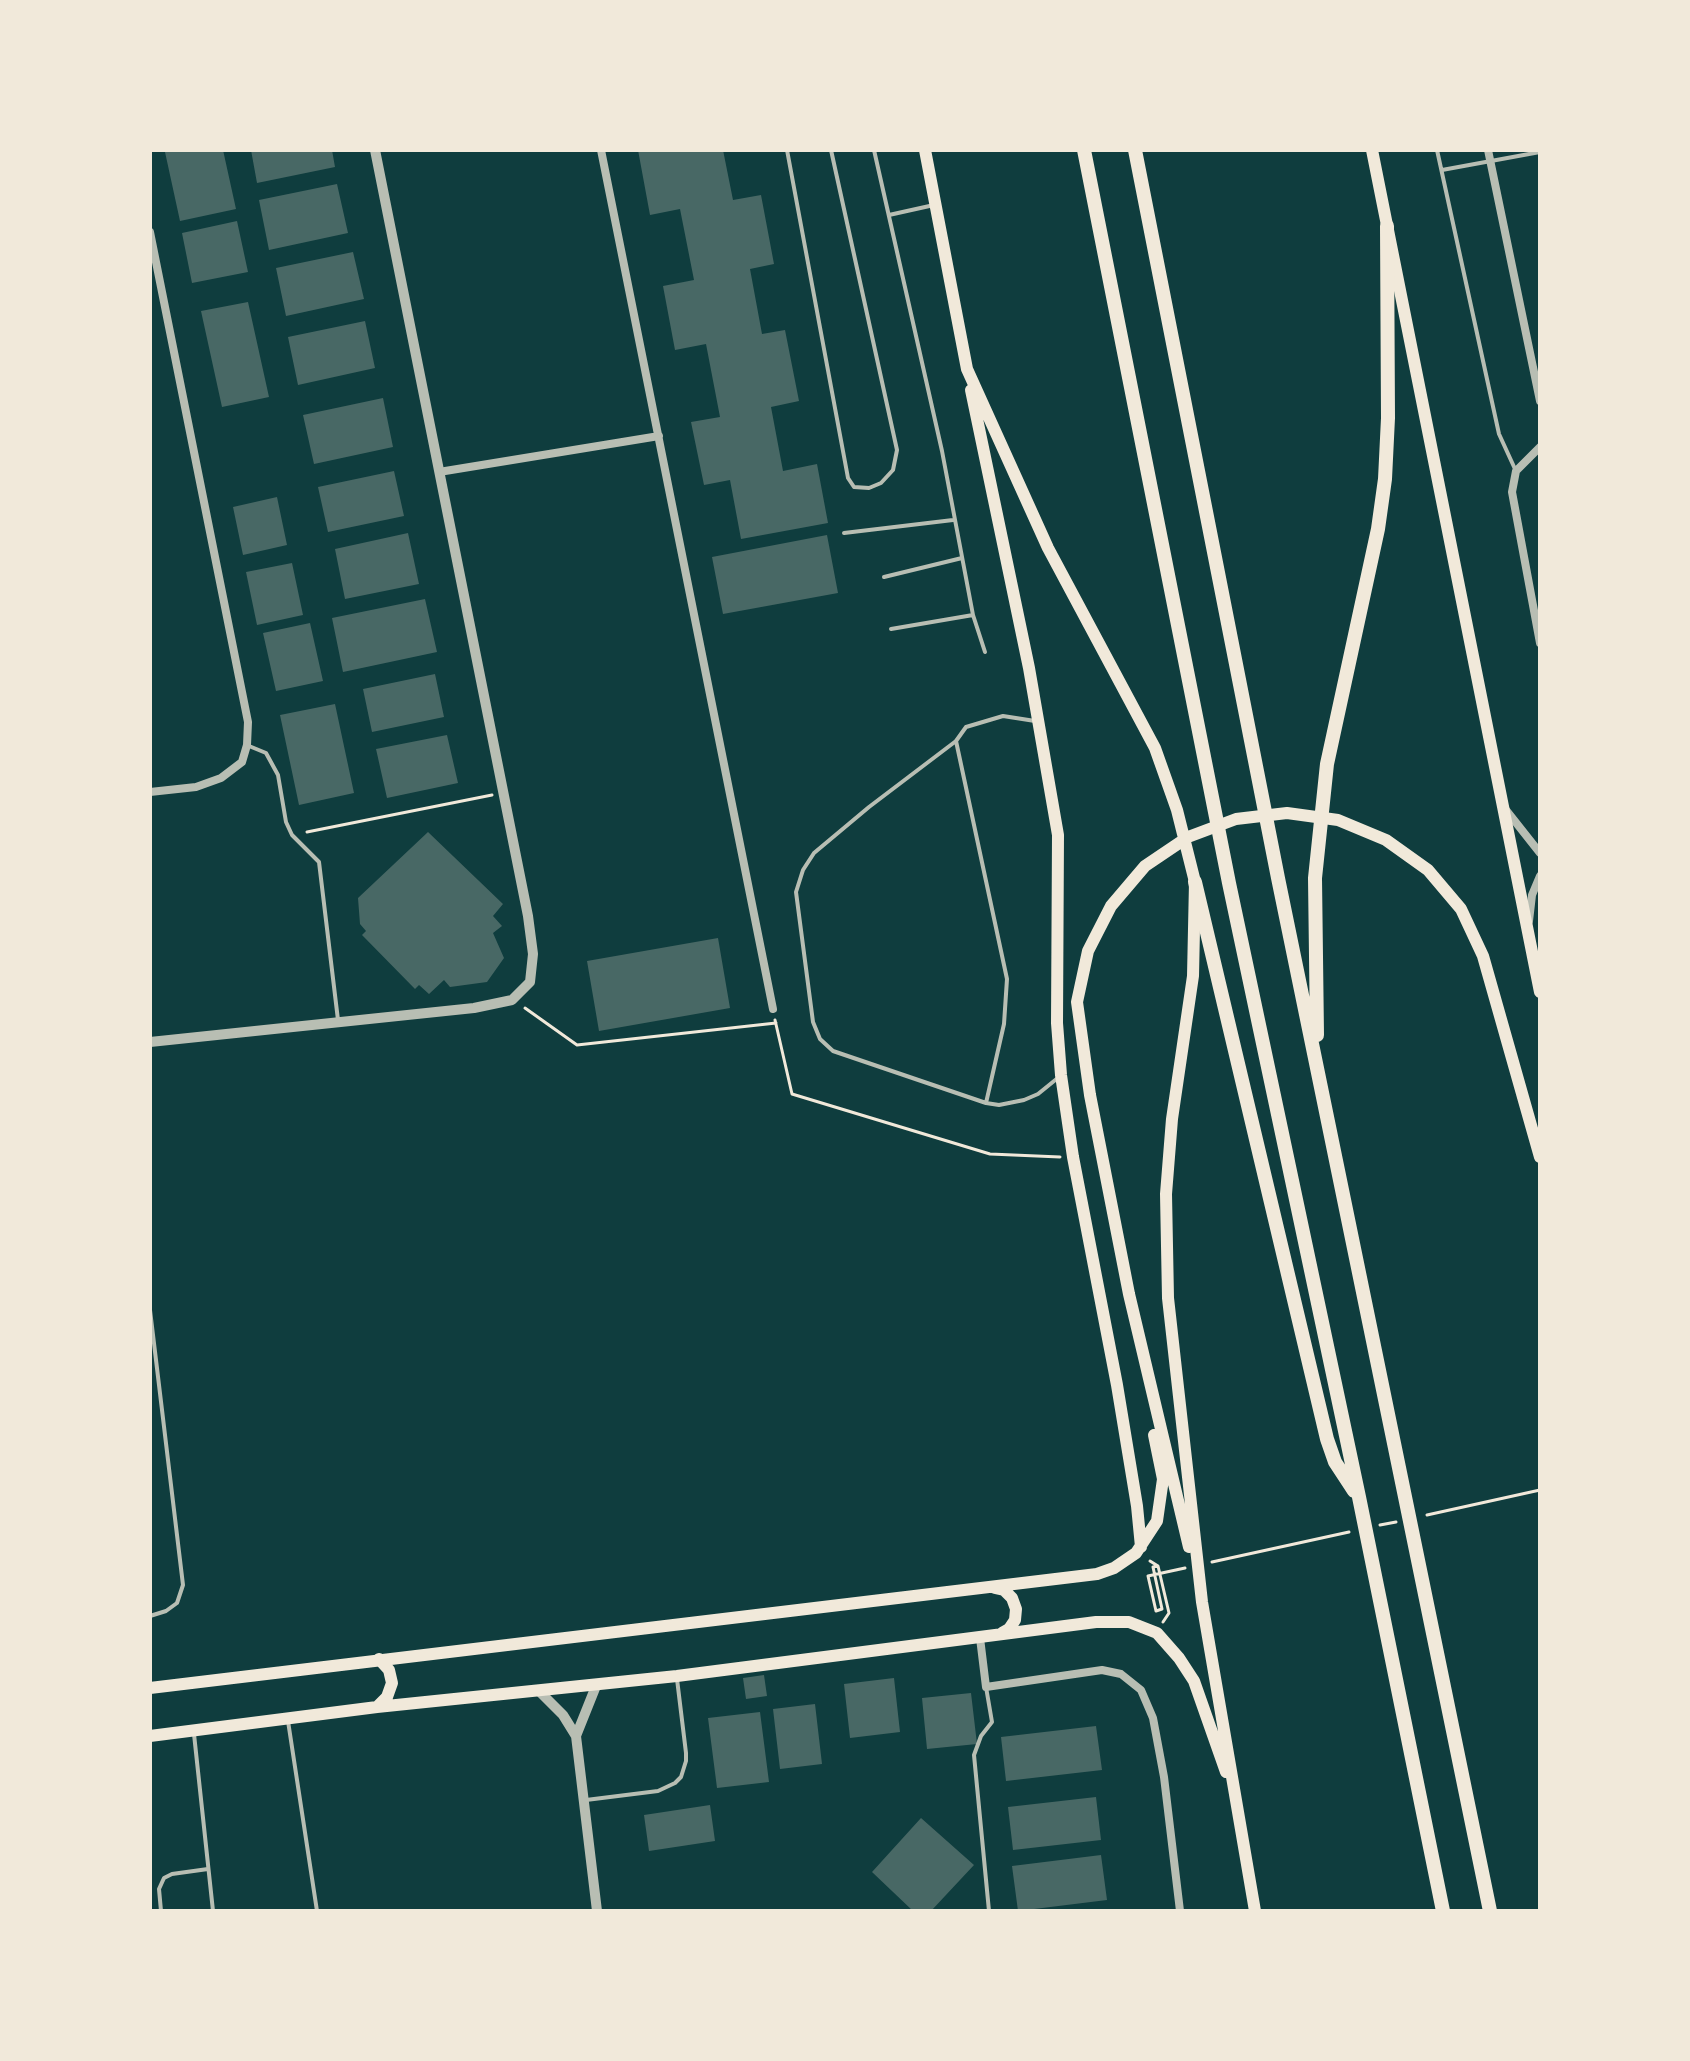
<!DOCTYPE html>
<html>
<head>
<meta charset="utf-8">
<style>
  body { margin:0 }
  #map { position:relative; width:1690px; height:2061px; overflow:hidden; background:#0f3d3e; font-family:Poppins,sans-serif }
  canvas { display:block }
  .frame { position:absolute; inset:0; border:152px solid #f1e9da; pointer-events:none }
</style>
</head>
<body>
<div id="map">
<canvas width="1690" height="2061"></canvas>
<div class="frame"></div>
</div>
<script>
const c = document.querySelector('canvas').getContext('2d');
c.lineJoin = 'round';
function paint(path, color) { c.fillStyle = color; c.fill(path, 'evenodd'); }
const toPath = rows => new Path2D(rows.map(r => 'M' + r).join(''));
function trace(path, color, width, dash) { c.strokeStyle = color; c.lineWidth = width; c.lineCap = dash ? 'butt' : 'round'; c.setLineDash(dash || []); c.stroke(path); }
paint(toPath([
  [176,150,223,150,236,209,180,221,165,152],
  [251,150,332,150,335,167,257,183],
  [638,150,723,150,733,200,761,195,774,264,750,269,762,334,785,330,799,401,771,407,783,471,817,464,828,523,741,539,730,480,704,485,691,422,720,417,706,344,675,350,663,286,694,280,680,209,650,215],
  [337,184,348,233,269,250,259,200],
  [237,221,248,272,192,283,182,233],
  [353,252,364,299,286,316,276,268],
  [248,302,269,397,222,407,201,311],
  [365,321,375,368,298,385,288,337],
  [383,398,393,447,314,464,303,415],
  [394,471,404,516,328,532,318,487],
  [277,497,287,545,243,555,233,507],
  [408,533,419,584,345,599,335,549],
  [827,535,838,593,723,614,712,557],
  [292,563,303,615,257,625,246,572],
  [425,599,437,652,343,672,332,618],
  [310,623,323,681,276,691,263,633],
  [435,674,444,717,372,732,363,689],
  [335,704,354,793,299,805,280,715],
  [447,735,458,783,387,798,376,749],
  [428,832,503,904,493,916,502,926,493,933,504,958,487,982,450,987,444,980,429,994,419,985,415,989,362,935,366,931,360,924,358,898],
  [718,938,730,1008,599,1031,587,961],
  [764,1675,767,1696,746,1699,743,1678],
  [894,1678,900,1732,850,1738,844,1684],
  [971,1693,977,1744,927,1749,922,1698],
  [815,1704,822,1764,780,1769,773,1709],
  [760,1712,769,1782,717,1788,708,1718],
  [1096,1726,1102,1770,1006,1781,1001,1737],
  [1096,1797,1101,1840,1013,1850,1008,1807],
  [710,1805,715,1841,649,1851,644,1815],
  [921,1818,974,1865,931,1911,913,1911,872,1872],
  [1101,1855,1107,1900,1018,1911,1012,1866]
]), '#486865');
trace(toPath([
  [307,832,492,795],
  [525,1008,577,1045,776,1023],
  [775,1020,792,1094,990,1154,1060,1157],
  [1427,1515,1540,1490],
  [1380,1525,1396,1522],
  [1150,1561,1158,1566,1169,1613,1163,1622],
  [1212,1562,1349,1532],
  [1158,1566,1153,1567,1162,1609,1156,1611,1148,1576,1185,1568]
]), '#f1e9da', 3);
trace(toPath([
  [787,150,848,478,854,487,869,488,881,483,893,470,897,450,831,150],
  [874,150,942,451,973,615,985,652],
  [1437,150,1499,434,1515,469],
  [1442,170,1540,152],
  [889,215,934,205],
  [844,533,953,520],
  [884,577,962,558],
  [891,629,973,615],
  [1035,721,1003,716,966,727,956,741,869,807,814,853,803,870,796,892,813,1022,820,1039,833,1051,986,1103,999,1105,1024,1100,1038,1094,1059,1077],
  [956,741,1007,979,1004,1024,986,1103],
  [249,746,266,753,278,775,286,822,292,835,319,862,338,1020],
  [150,1310,183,1585,177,1603,166,1611,150,1616],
  [986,1687,992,1722,981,1736,974,1755,989,1911],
  [288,1721,317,1911],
  [194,1734,213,1911],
  [586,1800,658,1791,675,1783,681,1777,686,1761,686,1753,677,1679],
  [161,1911,159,1889,164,1878,172,1874,208,1869]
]), '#b8beb3', 4);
trace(toPath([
  [601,150,773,1009],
  [1488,150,1540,401],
  [150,232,248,722,247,745,242,762,221,778,196,787,150,792],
  [1540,447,1516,471,1512,492,1540,643],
  [439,472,659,436],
  [1506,810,1540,853],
  [1529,921,1532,895,1540,876],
  [980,1638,986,1687,1102,1670,1121,1674,1141,1690,1153,1718,1164,1777,1180,1911]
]), '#b8beb3', 8);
trace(toPath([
  [150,1042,474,1008,512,1000,530,982,533,954,528,916,375,150],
  [540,1692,563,1715,576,1736,597,1911],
  [576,1736,596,1686]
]), '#b8beb3', 10);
trace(toPath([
  [925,150,967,369,1048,548,1155,748,1177,810,1195,882,1193,976,1172,1119,1166,1194,1168,1298,1202,1602,1255,1911],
  [1372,150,1540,992],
  [971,390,1029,668,1058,835,1057,1023,1061,1075,1073,1157,1117,1385,1137,1506,1141,1547],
  [1189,1547,1129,1294,1090,1095,1077,1002,1088,951,1111,906,1145,866,1188,837,1236,819,1287,813,1338,820,1386,840,1428,870,1461,909,1483,956,1540,1157],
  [995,1588,1004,1590,1012,1598,1016,1609,1015,1620,1009,1629,1002,1633],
  [150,1688,1097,1574,1114,1568,1136,1553,1157,1521,1163,1479,1154,1435],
  [377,1707,387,1697,392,1683,389,1670,379,1659],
  [150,1736,377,1707,677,1676,1096,1622,1129,1622,1157,1633,1179,1658,1194,1681,1226,1772]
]), '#f1e9da', 12);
trace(toPath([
  [1084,150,1229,883,1359,1497,1443,1911],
  [1135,150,1278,878,1490,1911],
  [1195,882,1327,1439,1335,1462,1354,1491],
  [1317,1035,1315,878,1327,764,1378,529,1385,479,1388,418,1387,226]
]), '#f1e9da', 14);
</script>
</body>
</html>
